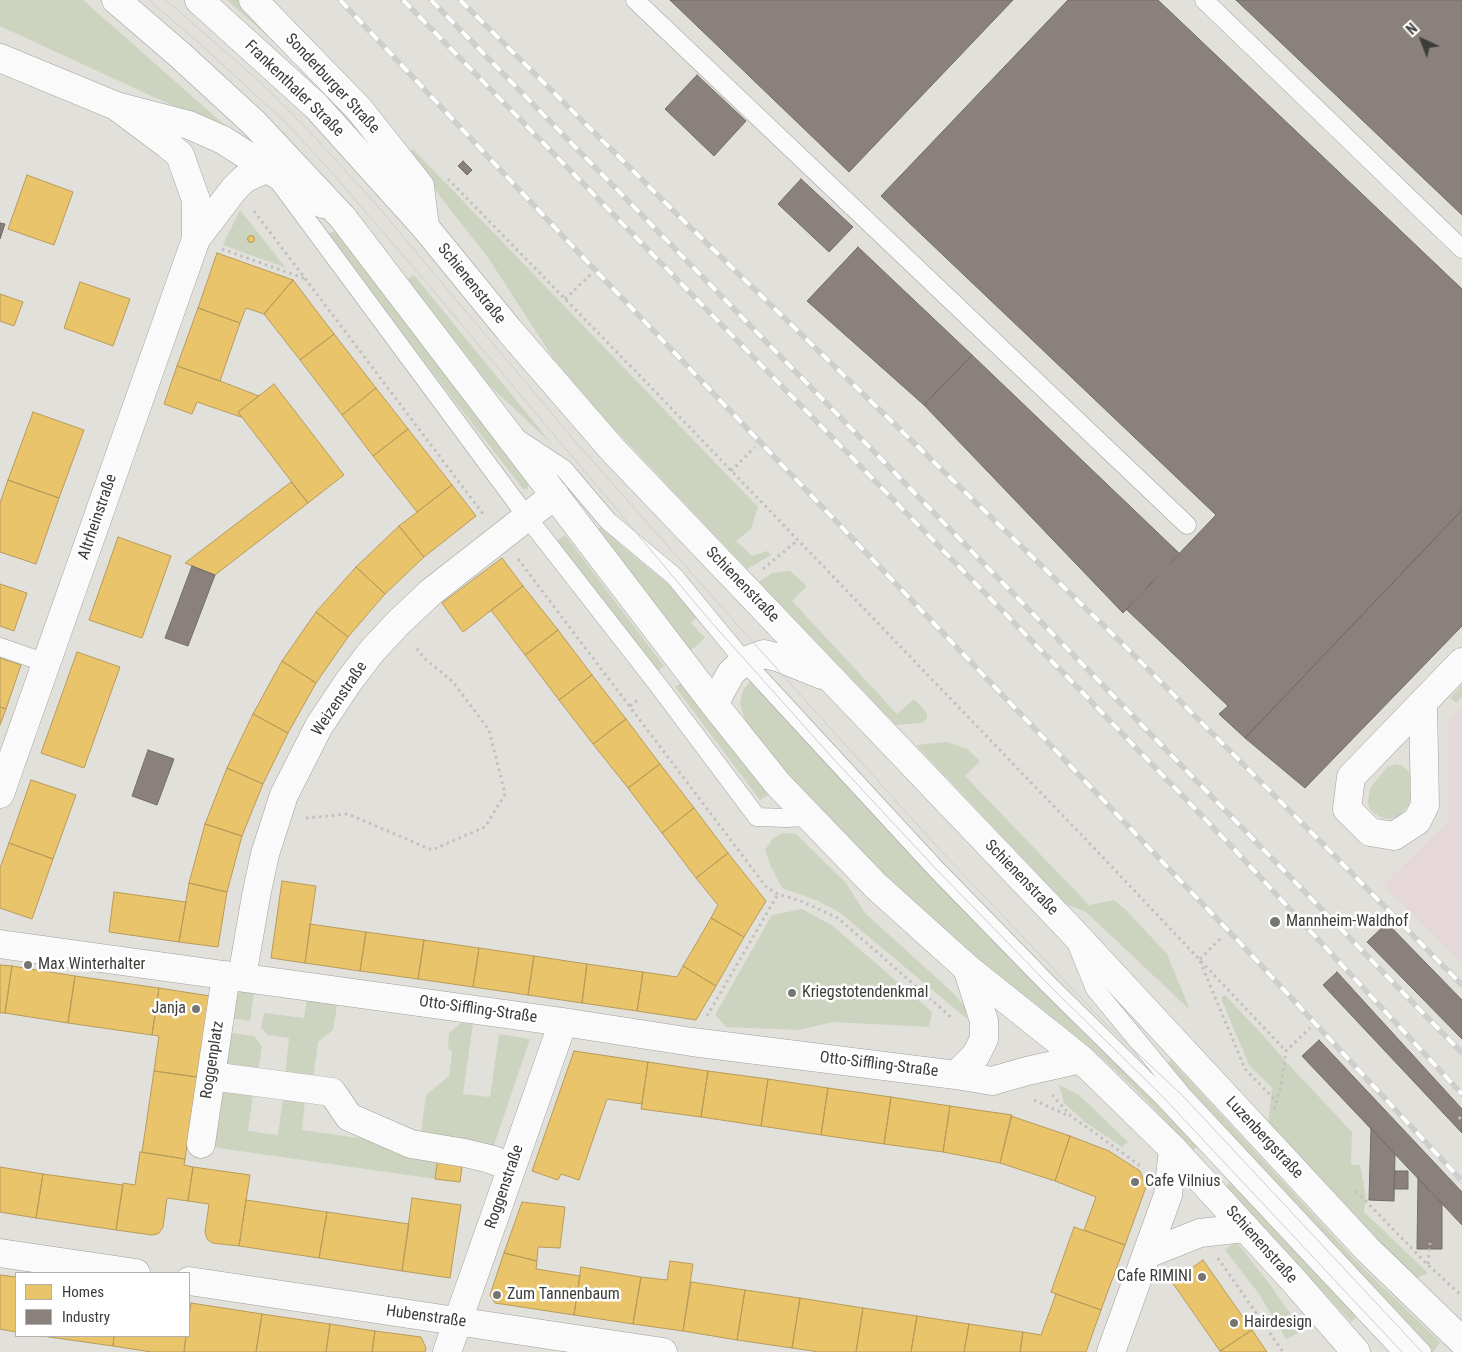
<!DOCTYPE html>
<html>
<head>
<meta charset="utf-8">
<style>
  body { margin:0 }
  #map { position:relative; width:1462px; height:1352px; overflow:hidden; background:#e2e0db; font-family:"Roboto Condensed",sans-serif }
  canvas { display:block }
  .legend { position:absolute; left:15px; top:1272px; width:175px; height:65px; box-sizing:border-box; background:#fff; border:1px solid #b2b1b0; margin:0; padding:6px 9px; list-style:none; font-size:15px; color:#3e3c39 }
  .legend li { display:flex; align-items:center; gap:10px; height:25px }
  .legend b { width:25px; border:1px solid #b2b1b0 }
  .north { position:absolute; left:1397px; top:15px; width:50px; height:50px; -webkit-text-stroke:4px #fff; paint-order:stroke; rotate:317deg; font-size:14px; font-weight:700; line-height:20px; text-align:center; color:#3e3c39 }
  .north::after { content:''; display:block; margin:auto; width:18px; height:22px; background:#3e3c39; clip-path:polygon(50% 0,100% 100%,50% 72%,0 100%) }
</style>
</head>
<body>
<div id="map">
<canvas width="1462" height="1352"></canvas>
<ul class="legend">
<li><b style="height:14px;background:#e9c46a"></b>Homes</li>
<li><b style="height:14px;background:#8a817c"></b>Industry</li>
</ul>
<div class="north">N</div>
</div>
<script>
const c = document.querySelector('canvas').getContext('2d');
c.lineJoin = 'round';
function paint(path, color) { c.fillStyle = color; c.fill(path, 'evenodd'); }
const toPath = rows => new Path2D(rows.map(r => 'M' + r).join(''));
function trace(path, color, width, dash) { c.strokeStyle = color; c.lineWidth = width; c.lineCap = dash ? 'butt' : 'round'; c.setLineDash(dash || []); c.stroke(path); }
function drawText(font, color, halo, rows, align = 'center') {
  c.font = font + ' "Roboto Condensed",sans-serif'; c.lineWidth = 5; c.setLineDash([]); c.textBaseline = 'middle'; c.strokeStyle = halo; c.fillStyle = color; for (const [text, x, y, turn = 0] of rows) {
    c.save(); c.translate(x, y); c.rotate((+turn || 0) * Math.PI / 180); c.textAlign = isNaN(turn) ? turn : align; if (halo) c.strokeText(text, 0, 0); c.fillText(text, 0, 0); c.restore();
  }
}
paint(toPath([
  [1462,706,1462,963,1383,885,1448,822,1448,722]
]), '#e6d7d9');
paint(toPath([
  [0,0,83,0,236,135,0,26],
  [227,0,239,0,312,72,284,51],
  [413,149,758,507,751,529,736,541,752,556,767,551,771,555,747,569,605,419,553,358,489,259,407,154],
  [240,210,286,268,223,245],
  [342,229,528,481,528,489,523,489,423,360,329,233],
  [414,275,551,443,490,386,407,279],
  [602,526,624,548,667,583,699,615,691,623,705,638,690,651,597,530],
  [565,535,664,666,656,672,557,541],
  [790,571,807,586,792,601,897,714,914,699,927,713,927,718,922,723,896,725,759,582,772,573],
  [752,679,1200,1145,1193,1150,1137,1091,1092,1049,960,944,883,873,821,811,769,753,744,718,740,703,743,690],
  [684,681,770,794,760,800,675,687],
  [1462,685,1462,697,1456,703,1450,698],
  [947,742,967,749,980,761,965,776,1089,905,1114,900,1126,910,1167,954,1190,1010,1086,912,1066,904,916,745],
  [1396,764,1401,765,1408,770,1410,774,1410,799,1408,806,1400,815,1391,819,1382,818,1374,813,1369,807,1368,802,1370,790,1371,787,1387,767],
  [783,833,796,834,845,882,866,914,952,992,965,1007,967,1019,839,912,818,901,782,888,771,867,765,850,773,838],
  [802,909,833,926,932,1012,929,1027,833,1022,799,1030,726,1027,715,1015,772,915],
  [242,989,254,991,250,1021,229,1018,232,999],
  [1225,995,1270,1043,1290,1066,1352,1132,1351,1165,1360,1165,1366,1196,1364,1212,1428,1273,1415,1279,1268,1123,1272,1088,1249,1065,1221,998],
  [307,999,331,1002,337,1006,333,1030,318,1042,313,1080,285,1076,289,1038,267,1035,261,1027,264,1013,304,1018],
  [461,1023,473,1024,463,1094,490,1097,499,1034,530,1039,492,1151,420,1139,426,1095,449,1076,452,1052,448,1048,449,1033],
  [227,1032,254,1036,262,1046,257,1078,221,1073],
  [1171,1060,1360,1265,1440,1342,1434,1352,1431,1352,1236,1145,1165,1066],
  [220,1082,254,1087,248,1131,278,1135,283,1098,305,1100,302,1130,387,1142,393,1151,438,1157,435,1179,211,1147],
  [1059,1085,1079,1095,1128,1142,1122,1147,1085,1122,1064,1103],
  [1233,1180,1359,1315,1351,1322,1225,1187],
  [1236,1241,1271,1286,1302,1331,1286,1339,1259,1294,1225,1250]
]), '#ccd4c0');
const homes = toPath([
  [27,175,73,192,54,245,8,229,27,175],
  '247.5 239a3.5 3.5 0 1 1 7 0a3.5 3.5 0 1 1-7 0Z',
  [217,253,293,280,264,314,246,308,240,323,198,308,217,253],
  [293,280,334,334,300,360,264,314,293,280],
  [80,282,130,299,113,346,64,328,80,282],
  [0,294,23,302,14,326,0,321,0,294],
  [198,308,240,323,220,381,177,366,198,308],
  [334,334,376,388,342,415,300,360,334,334],
  [177,366,220,381,259,396,238,412,241,417,197,402,192,414,164,404,177,366],
  [274,384,344,475,308,503,238,412,274,384],
  [376,388,408,429,373,456,342,415,376,388],
  [33,412,84,430,59,498,8,480,33,412],
  [408,429,452,485,417,512,373,456,408,429],
  [8,480,59,498,36,564,0,552,0,503,8,480],
  [291,482,308,503,215,575,185,563,291,482],
  [452,485,476,516,424,557,399,526,452,485],
  [399,526,424,557,385,594,356,567,399,526],
  [118,537,171,556,142,638,89,620,118,537],
  [502,558,523,586,463,632,442,603,502,558],
  [356,567,385,594,348,637,316,612,356,567],
  [0,584,27,593,14,631,0,626,0,584],
  [523,586,558,630,525,655,491,610,523,586],
  [316,612,348,637,316,683,282,661,316,612],
  [558,630,592,675,559,700,525,655,558,630],
  [77,652,120,667,84,768,41,753,77,652],
  [0,658,21,665,6,709,0,707,0,658],
  [282,661,316,683,288,733,253,714,282,661],
  [592,675,626,719,593,744,559,700,592,675],
  [0,707,6,709,0,725,0,707],
  [253,714,288,733,263,784,227,768,253,714],
  [626,719,660,764,628,788,593,744,626,719],
  [660,764,694,808,662,833,628,788,660,764],
  [227,768,263,784,242,836,205,824,227,768],
  [31,780,76,795,53,859,9,843,31,780],
  [694,808,728,853,696,878,662,833,694,808],
  [205,824,242,836,227,892,189,883,205,824],
  [9,843,53,859,32,919,0,908,0,868,9,843],
  [728,853,766,901,744,937,711,918,718,905,696,878,728,853],
  [282,881,316,886,305,963,271,958,282,881],
  [189,883,227,892,218,947,179,942,189,883],
  [114,892,186,902,179,942,109,932,114,892],
  [711,918,744,937,716,986,683,966,711,918],
  [310,924,366,932,360,971,305,963,310,924],
  [366,932,424,940,418,979,360,971,366,932],
  [424,940,479,948,473,987,418,979,424,940],
  [479,948,534,956,528,995,473,987,479,948],
  [534,956,587,964,582,1003,528,995,534,956],
  [587,964,643,972,637,1011,582,1003,587,964],
  [0,965,12,966,5,1013,0,1013,0,965],
  [12,966,75,976,68,1023,5,1013,12,966],
  [683,966,716,986,696,1020,637,1011,643,972,677,977,683,966],
  [75,976,159,988,152,1035,68,1023,75,976],
  [159,988,210,996,197,1077,154,1071,159,1036,152,1035,159,988],
  [574,1051,648,1062,642,1104,607,1099,579,1180,561,1174,558,1180,532,1171,574,1051],
  [648,1062,708,1071,701,1117,641,1109,648,1062],
  [154,1071,197,1077,185,1159,142,1152,154,1071],
  [708,1071,768,1079,761,1126,701,1117,708,1071],
  [768,1079,828,1088,821,1135,761,1126,768,1079],
  [828,1088,891,1097,884,1144,821,1135,828,1088],
  [891,1097,950,1106,943,1152,884,1144,891,1097],
  [950,1106,1012,1115,1000,1163,943,1152,950,1106],
  [1011,1116,1070,1136,1055,1181,1000,1163,1011,1116],
  [1070,1136,1109,1151,1140,1171,1146,1187,1125,1245,1084,1230,1096,1197,1055,1181,1070,1136],
  [140,1152,185,1159,184,1165,193,1167,188,1201,167,1198,163,1227,159,1233,157,1234,152,1235,116,1230,123,1183,135,1185,140,1152],
  [438,1157,463,1160,460,1182,435,1179,438,1157],
  [0,1167,43,1174,36,1218,0,1212,0,1167],
  [193,1167,250,1175,239,1246,212,1243,207,1239,205,1232,209,1204,188,1201,193,1167],
  [43,1174,123,1185,116,1230,36,1218,43,1174],
  [412,1198,461,1205,450,1278,402,1271,412,1198],
  [246,1200,327,1212,319,1258,239,1246,246,1200],
  [522,1202,565,1207,560,1248,538,1247,537,1261,504,1253,522,1202],
  [327,1212,409,1224,402,1271,319,1258,327,1212],
  [1074,1227,1125,1245,1101,1310,1051,1292,1074,1227],
  [504,1253,537,1261,536,1269,580,1276,574,1315,495,1303,490,1295,504,1253],
  [1203,1260,1252,1330,1220,1351,1172,1282,1203,1260],
  [670,1261,693,1264,683,1331,633,1324,641,1277,667,1280,670,1261],
  [581,1267,641,1277,633,1324,574,1315,581,1267],
  [0,1275,16,1277,16,1332,0,1329,0,1275],
  [691,1282,745,1290,737,1340,683,1331,691,1282],
  [745,1290,800,1298,792,1348,737,1340,745,1290],
  [1056,1294,1101,1310,1086,1352,1020,1352,1023,1332,1041,1335,1056,1294],
  [800,1298,863,1308,856,1352,819,1352,792,1348,800,1298],
  [191,1303,262,1314,256,1352,184,1352,186,1336,189,1336,189,1319,191,1303],
  [863,1308,917,1316,911,1352,856,1352,863,1308],
  [262,1314,330,1324,326,1352,256,1352,262,1314],
  [917,1316,969,1324,964,1352,911,1352,917,1316],
  [330,1324,375,1331,372,1352,326,1352,330,1324],
  [969,1324,1023,1332,1020,1352,964,1352,969,1324],
  [1252,1330,1267,1352,1220,1352,1220,1351,1252,1330],
  [375,1331,421,1337,426,1348,425,1352,372,1352,375,1331],
  [42,1336,114,1336,113,1346,42,1336],
  [114,1336,186,1336,184,1352,151,1352,113,1346,114,1336]
]);
paint(homes, '#e9c46a');
trace(homes, '#b69b5b', 1);
const industry = toPath([
  [670,0,1013,0,849,172,670,0],
  [1068,0,1158,0,1462,289,1462,510,1245,738,1219,714,1228,706,1126,609,1216,515,881,196,1068,0],
  [1236,0,1462,0,1462,215,1236,0],
  [697,75,746,121,714,156,665,109,697,75],
  [463,161,472,170,467,175,458,166,463,161],
  [801,179,853,227,829,252,778,204,801,179],
  [0,223,5,224,0,239,0,223],
  [858,247,972,355,924,405,807,301,858,247],
  [972,355,1180,554,1123,613,924,405,972,355],
  [1462,510,1462,626,1305,788,1245,738,1462,510],
  [192,566,215,575,188,646,165,638,192,566],
  [148,750,174,759,157,805,132,796,148,750],
  [1387,923,1462,1000,1462,1039,1367,942,1387,923],
  [1337,972,1462,1109,1462,1133,1323,985,1337,972],
  [1319,1040,1462,1192,1462,1225,1302,1056,1319,1040],
  [1371,1128,1395,1154,1394,1201,1369,1200,1371,1128],
  [1395,1171,1408,1171,1408,1189,1394,1189,1395,1171],
  [1418,1178,1442,1203,1442,1249,1417,1249,1418,1178]
]);
paint(industry, '#8a817c');
trace(industry, '#736c68', 1);
const lane = toPath([
  [635,0,1187,525],
  [1204,0,1462,249],
  [279,182,527,517,658,685,757,817,786,818,808,817],
  [520,440,564,469,608,521,674,576,744,661,936,869,1048,984,1163,1097,1402,1352],
  [0,647,46,663],
  [1077,945,1095,989,1183,1096,1422,1352]
]);
const street = toPath([
  [116,106,167,144,180,155,196,200,196,239],
  [1423,703,1425,805,1417,821,1394,836,1370,832,1347,809,1351,777,1462,662],
  [0,794,196,239,234,189,244,179,268,168],
  [0,944,563,1022,692,1042,956,1075,992,1081,1027,1071,1081,1059],
  [242,977,256,896,265,854,284,795,319,726,349,681,372,651,398,623,431,592,555,495],
  [956,1075,976,1055,984,1039,984,1021,967,968],
  [211,1076,332,1092,349,1117,411,1144,465,1153,490,1159,512,1167],
  [201,1144,226,975],
  [0,1253,136,1273],
  [1147,1254,1200,1233,1245,1228],
  [189,1281,663,1352],
  [447,1352,563,1022],
  [1111,1352,1168,1195,1173,1149]
]);
const secondary = toPath([
  [253,0,359,109,420,186,425,227],
  [0,58,116,106,189,125,223,140,323,204]
]);
const primary = toPath([
  [116,0,180,55,254,123,343,218,714,704,777,783,876,886,967,968,1081,1059,1173,1149,1294,1281,1356,1352],
  [199,0,316,106,425,227,509,330,612,449,1071,930,1368,1250,1462,1341],
  [714,704,731,673,744,661,764,654,780,658,822,675]
]);
trace(lane, '#a09f9b', 19);
trace(street, '#a09f9b', 29);
trace(secondary, '#a09f9b', 29);
trace(primary, '#a09f9b', 29);
trace(toPath([
  [448,179,648,384,1094,848,1286,1051],
  [254,211,484,515],
  [222,249,306,279],
  [565,299,591,274],
  [731,471,755,447],
  [518,559,767,888,778,894,803,902,838,918,952,1018],
  [763,569,798,540],
  [630,706,639,699],
  [306,818,348,814,432,850,485,827,505,794,489,730,453,682,423,657,415,646],
  [1200,959,1223,936],
  [1200,961,1245,1069,1276,1101],
  [707,1016,778,894],
  [1052,1095,1071,1116,1142,1167],
  [1034,1100,1069,1116],
  [1274,1109,1281,1086,1286,1051,1310,1028],
  [1459,1117,1462,1121],
  [1356,1191,1428,1265,1462,1296],
  [1218,1258,1283,1352],
  [1428,1264,1430,1243]
]), '#c2c0bf', 3, [2.5, 4]);
trace(lane, '#fbfafa', 18);
trace(street, '#fbfafa', 28);
trace(secondary, '#fbfafa', 28);
trace(primary, '#fbfafa', 28);
trace(toPath([
  [149,0,199,43,284,121,327,167,420,275,712,623,830,755,936,869,1048,984,1163,1097,1402,1352],
  [166,0,259,81,309,131,375,203,574,440,734,621,942,852,1105,1023,1183,1096,1422,1352]
]), '#cececd', 1);
const rail = toPath([
  [340,0,577,251,1243,946,1462,1181],
  [403,0,1081,691,1234,849,1462,1094],
  [431,0,1096,678,1462,1053],
  [460,0,692,229,1128,649,1319,840,1462,985]
]);
trace(rail, '#cececd', 5.5);
trace(rail, '#fff', 4, [11]);
for (const [x, y, r, color] of [
  [1275,922,6,"#777572"],
  [28,965,5,"#777572"],
  [792,993,5,"#777572"],
  [196,1009,5,"#777572"],
  [1135,1182,5,"#777572"],
  [1202,1277,5,"#777572"],
  [497,1295,5,"#777572"],
  [1234,1323,5,"#777572"]
]) { const dot = new Path2D(); dot.arc(x, y, r, 0, 2 * Math.PI); c.fillStyle = color; c.fill(dot); trace(dot, '#fff', 2); }
drawText('16px', '#3e3c39', '#fff', [
  ["Sonderburger Straße",332,84,47],
  ["Frankenthaler Straße",294,89,44],
  ["Schienenstraße",471,284,51],
  ["Altrheinstraße",98,517,-71],
  ["Schienenstraße",742,585,46],
  ["Weizenstraße",340,699,-56],
  ["Schienenstraße",1021,878,46],
  ["Otto-Siffling-Straße",478,1010,8],
  ["Roggenplatz",213,1060,-81],
  ["Otto-Siffling-Straße",879,1065,7],
  ["Luzenbergstraße",1264,1138,47],
  ["Roggenstraße",505,1187,-71],
  ["Schienenstraße",1261,1245,48],
  ["Hubenstraße",426,1317,8]
]);
drawText('16px', '#3e3c39', '#fff', [
  ["Mannheim-Waldhof",1286,922],
  ["Max Winterhalter",38,965],
  ["Kriegstotendenkmal",802,993],
  ["Janja",186,1009,"right"],
  ["Cafe Vilnius",1145,1182],
  ["Cafe RIMINI",1192,1277,"right"],
  ["Zum Tannenbaum",507,1295],
  ["Hairdesign",1244,1323]
], 'left');
</script>
</body>
</html>
